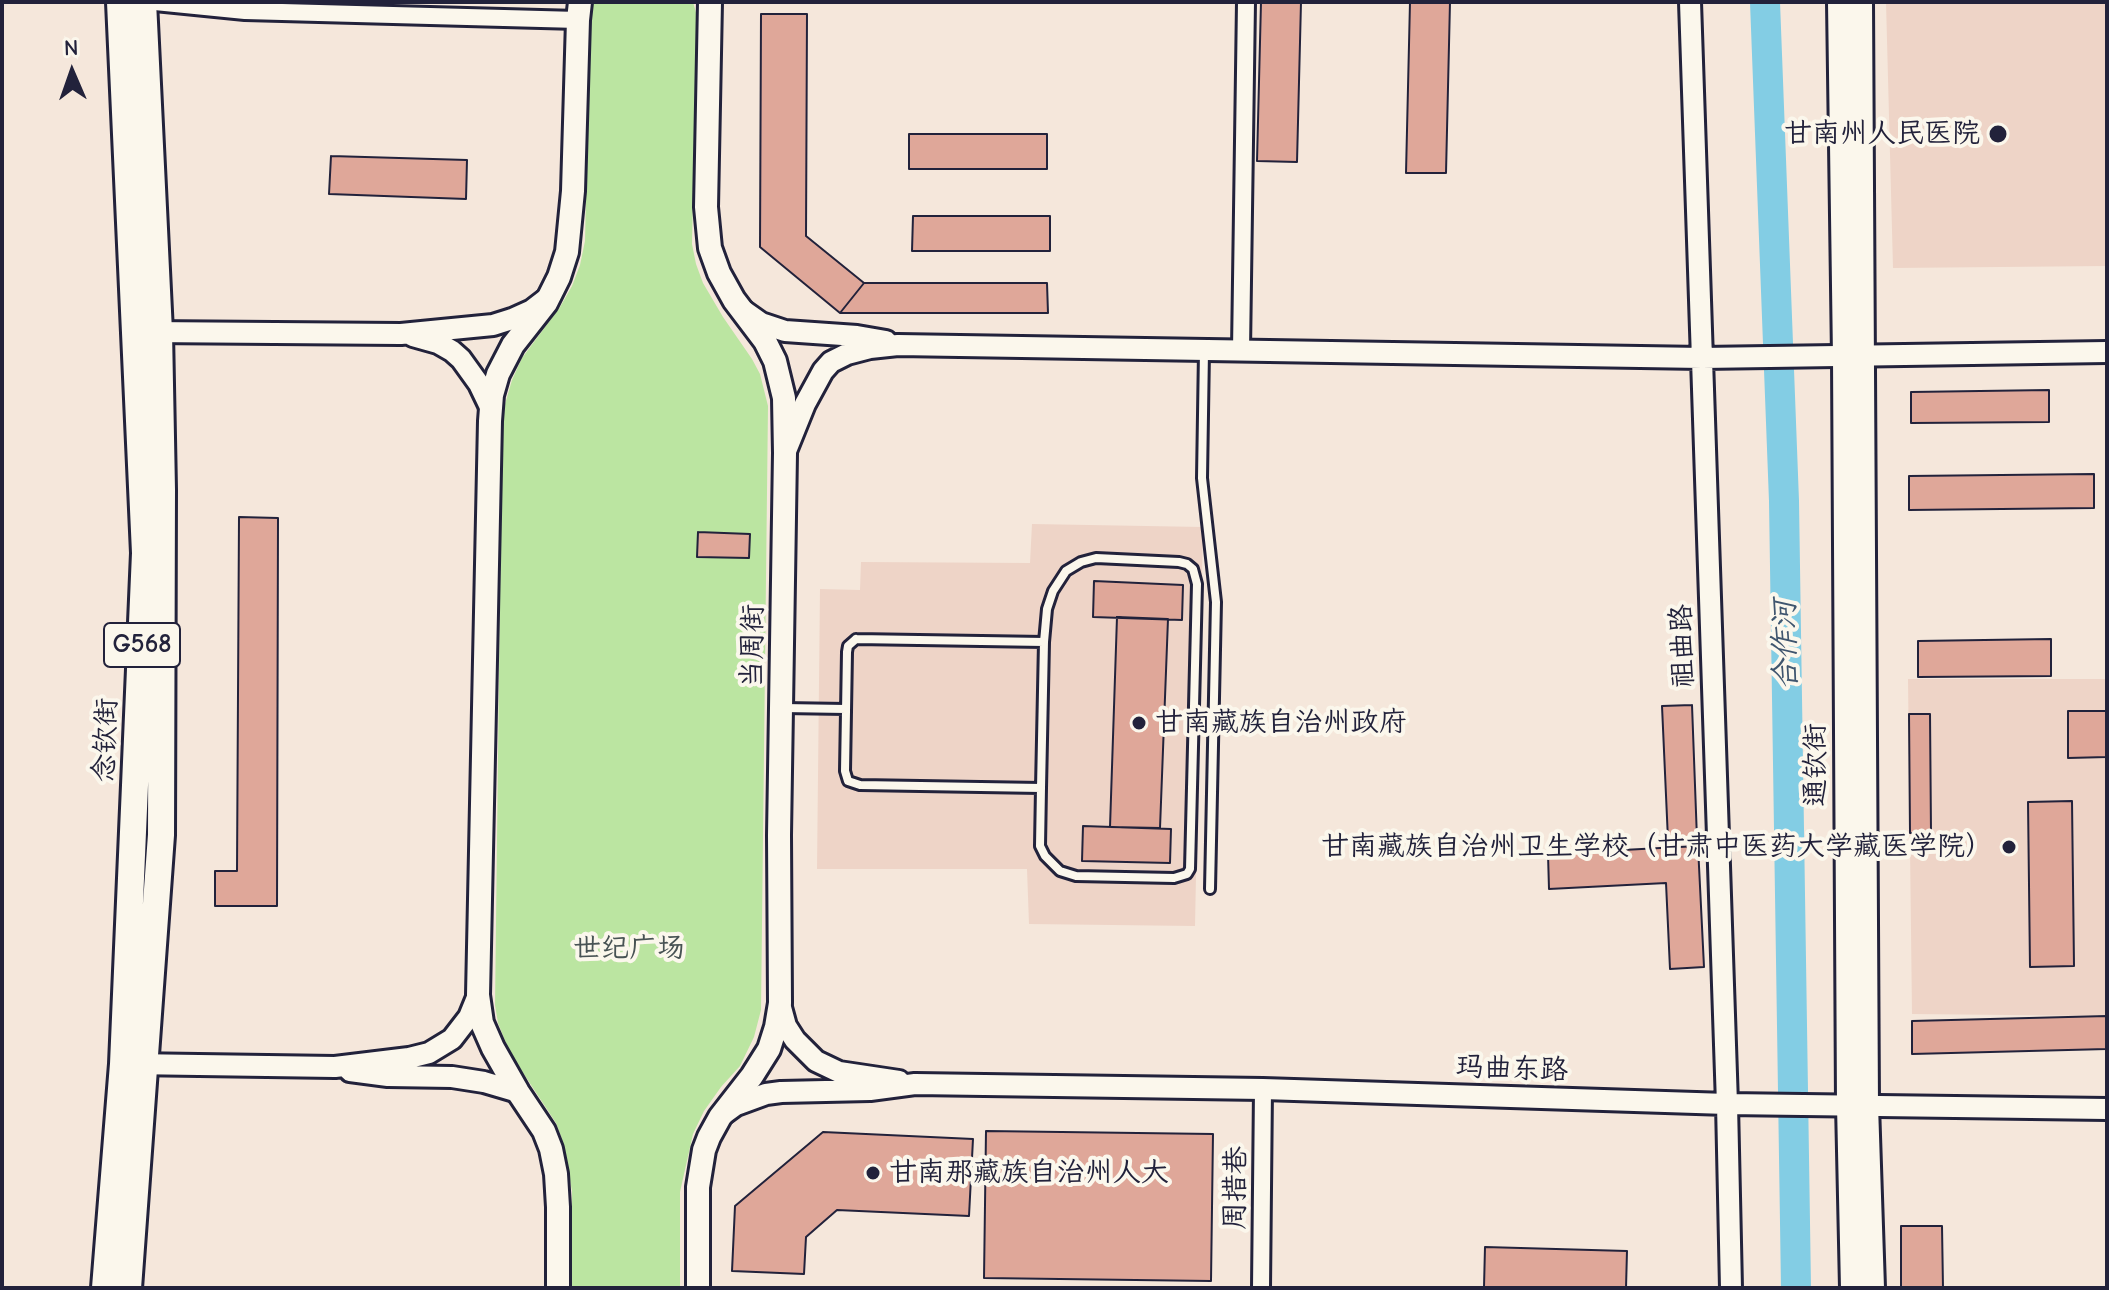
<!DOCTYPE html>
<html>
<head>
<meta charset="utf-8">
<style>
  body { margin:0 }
  #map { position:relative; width:2109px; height:1290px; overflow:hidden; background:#f5e7db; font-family:"Comic Neue",sans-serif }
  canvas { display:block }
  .frame { position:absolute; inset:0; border:4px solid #22223b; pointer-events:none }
  .north { position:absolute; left:32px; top:32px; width:80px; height:80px; -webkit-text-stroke:6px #fbf7ec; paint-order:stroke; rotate:358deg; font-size:22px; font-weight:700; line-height:32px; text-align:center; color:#22223b }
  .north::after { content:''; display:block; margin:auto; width:28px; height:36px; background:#22223b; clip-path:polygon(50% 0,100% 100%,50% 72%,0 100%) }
</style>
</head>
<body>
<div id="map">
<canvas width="2109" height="1290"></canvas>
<div class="frame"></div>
<div class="north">N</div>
</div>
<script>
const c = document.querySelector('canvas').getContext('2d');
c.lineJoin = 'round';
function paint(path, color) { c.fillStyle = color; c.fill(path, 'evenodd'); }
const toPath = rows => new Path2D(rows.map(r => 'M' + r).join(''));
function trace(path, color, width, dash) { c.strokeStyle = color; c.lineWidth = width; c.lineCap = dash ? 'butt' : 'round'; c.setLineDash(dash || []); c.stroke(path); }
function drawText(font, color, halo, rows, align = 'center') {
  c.font = font + ' "Comic Neue","LXGW WenKai TC",sans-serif'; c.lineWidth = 8; c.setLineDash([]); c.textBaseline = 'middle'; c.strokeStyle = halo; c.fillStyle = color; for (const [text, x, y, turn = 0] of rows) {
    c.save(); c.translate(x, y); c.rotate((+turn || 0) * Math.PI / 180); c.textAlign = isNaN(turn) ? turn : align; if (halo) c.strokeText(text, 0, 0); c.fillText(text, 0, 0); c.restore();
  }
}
paint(toPath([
  [1886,2,2107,2,2107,266,1893,268],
  [1032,524,1203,527,1195,926,1029,924,1027,869,817,869,820,589,860,590,861,562,1030,563],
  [1908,679,2107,679,2107,1016,1912,1014]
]), '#eed4c7');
paint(toPath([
  [594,2,693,2,697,16,692,244,696,264,703,283,723,317,752,359,760,374,768,406,761,1010,754,1037,740,1066,721,1087,704,1111,693,1134,680,1192,680,1288,571,1288,572,1191,562,1139,556,1123,510,1053,498,1023,495,1005,502,425,505,404,512,380,522,358,560,307,572,286,580,265,585,241,590,13]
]), '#bbe5a1');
trace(toPath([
  [1765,2,1784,501,1796,1288]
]), '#83cde4', 30);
const building = toPath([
  [1261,2,1301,2,1297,162,1257,161,1261,2],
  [1410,2,1450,2,1446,173,1406,173,1410,2],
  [761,14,807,14,806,236,864,283,840,313,760,247,761,14],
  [909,134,1047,134,1047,169,909,169,909,134],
  [331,156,467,160,466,199,329,194,331,156],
  [913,216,1050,216,1050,251,912,251,913,216],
  [864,283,1047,283,1048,313,840,313,864,283],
  [2049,390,2049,422,1911,423,1911,392,2049,390],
  [2094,474,2094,508,1909,510,1909,476,2094,474],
  [239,517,278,518,277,906,215,906,215,871,237,871,239,517],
  [698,532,750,534,749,558,697,557,698,532],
  [1094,581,1183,585,1182,620,1093,617,1094,581],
  [1117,617,1168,619,1160,828,1110,827,1117,617],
  [2051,639,2051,676,1918,677,1918,641,2051,639],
  [1692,705,1697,839,1668,840,1662,706,1692,705],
  [2068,711,2107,711,2107,757,2068,758,2068,711],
  [1909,714,1930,714,1931,833,1910,833,1909,714],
  [2072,801,2074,966,2030,967,2028,802,2072,801],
  [1083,826,1171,829,1170,863,1082,861,1083,826],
  [1698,846,1704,967,1670,969,1666,883,1549,889,1548,854,1698,846],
  [2107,1016,2107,1049,1912,1054,1912,1021,2107,1016],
  [986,1131,1213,1134,1211,1281,984,1278,986,1131],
  [823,1132,973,1139,969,1216,837,1210,806,1237,804,1274,732,1271,735,1206,823,1132],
  [1901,1226,1942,1226,1943,1288,1901,1288,1901,1226],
  [1485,1247,1627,1251,1626,1288,1484,1287,1485,1247]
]);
paint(building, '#dfa799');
trace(building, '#22223b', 2);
const service = toPath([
  [1204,351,1202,478,1216,602,1210,889],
  [856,639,1044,642,1041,788,860,785,848,781,845,771,847,652,848,646,856,639],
  [783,708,846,709],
  [1041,788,1040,846,1045,856,1060,871,1076,876,1174,878,1187,874,1190,869,1197,584,1193,569,1187,564,1179,562,1096,558,1081,562,1066,571,1053,591,1047,609,1044,642]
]);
const minor = toPath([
  [155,2,245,11,578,20],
  [1241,350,1246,2],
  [1261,1288,1263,1089]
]);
const tertiary = toPath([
  [1690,2,1727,1104,1731,1288],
  [744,311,761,323,785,331,857,336,886,341],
  [148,332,401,334,493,325,512,319,532,310,545,300],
  [413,336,438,343,452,351,461,359,479,384,491,409],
  [786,451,805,404,823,371,831,362,847,354,870,348,898,345,1702,358,2107,352],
  [780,1004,786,1026,795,1040,816,1061,839,1072,899,1081],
  [131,1064,335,1067,409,1058,429,1053,452,1039,469,1017,478,995],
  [350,1071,388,1076,452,1077,484,1082,518,1092],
  [725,1113,736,1105,766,1094,781,1092,870,1090,915,1084,1263,1089,1727,1104,2107,1109]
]);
const secondary = toPath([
  [1839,2,1844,357,1848,1105,1852,1288],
  [1861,2,1867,1105,1873,1288],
  [558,1288,558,1207,556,1174,551,1149,544,1131,518,1092,493,1048,482,1023,478,995,490,421,492,395,498,374,513,345,546,303,559,277,567,252,573,191,578,20,580,2],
  [698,1288,698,1187,704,1150,709,1137,720,1117,752,1076,769,1049,776,1027,780,1003,779,835,785,453,784,398,775,361,765,341,734,300,719,273,710,248,706,207,710,2]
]);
const trunk = toPath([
  [105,1288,123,1064,145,553,120,2],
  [128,1288,161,835,162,490,159,332,143,2]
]);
trace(service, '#22223b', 14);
trace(minor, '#22223b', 22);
trace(tertiary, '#22223b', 26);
trace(secondary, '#22223b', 28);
trace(trunk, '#22223b', 32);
trace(service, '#fbf7ec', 8);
trace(minor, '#fbf7ec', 16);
trace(tertiary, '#fbf7ec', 20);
trace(secondary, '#fbf7ec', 22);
trace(trunk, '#fbf7ec', 26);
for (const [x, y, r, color] of [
  [1998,134,10,"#22223b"],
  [1139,723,8,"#22223b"],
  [2009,847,8,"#22223b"],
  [873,1173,8,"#22223b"]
]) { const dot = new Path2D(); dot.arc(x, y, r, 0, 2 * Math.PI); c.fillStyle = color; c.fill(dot); trace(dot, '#fbf7ec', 3); }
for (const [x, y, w] of [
  [142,645,76]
]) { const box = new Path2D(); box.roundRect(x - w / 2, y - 22, w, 44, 6); c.fillStyle = '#fbf7ec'; c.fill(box); trace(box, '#22223b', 2); }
drawText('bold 26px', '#22223b', null, [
  ["G568",142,645]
]);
drawText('28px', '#22223b', '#fbf7ec', [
  ["甘南州人民医院",1980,134],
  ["甘南藏族自治州政府",1155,723,"left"],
  ["甘南藏族自治州卫生学校（甘肃中医药大学藏医学院）",1993,847],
  ["甘南那藏族自治州人大",889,1173,"left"]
], 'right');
drawText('28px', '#22223b', '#fbf7ec', [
  ["当周街",753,646,-89],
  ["祖曲路",1683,646,-92],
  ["念钦街",106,740,-88],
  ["通钦街",1816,765,-90],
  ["玛曲东路",1512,1069,2],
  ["周措巷",1236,1188,-89]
]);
drawText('28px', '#485354', '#fbf7ec', [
  ["世纪广场",629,949]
]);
drawText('italic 30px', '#3f556e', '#fbf7ec', [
  ["合作河",1786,645,-91]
]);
</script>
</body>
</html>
